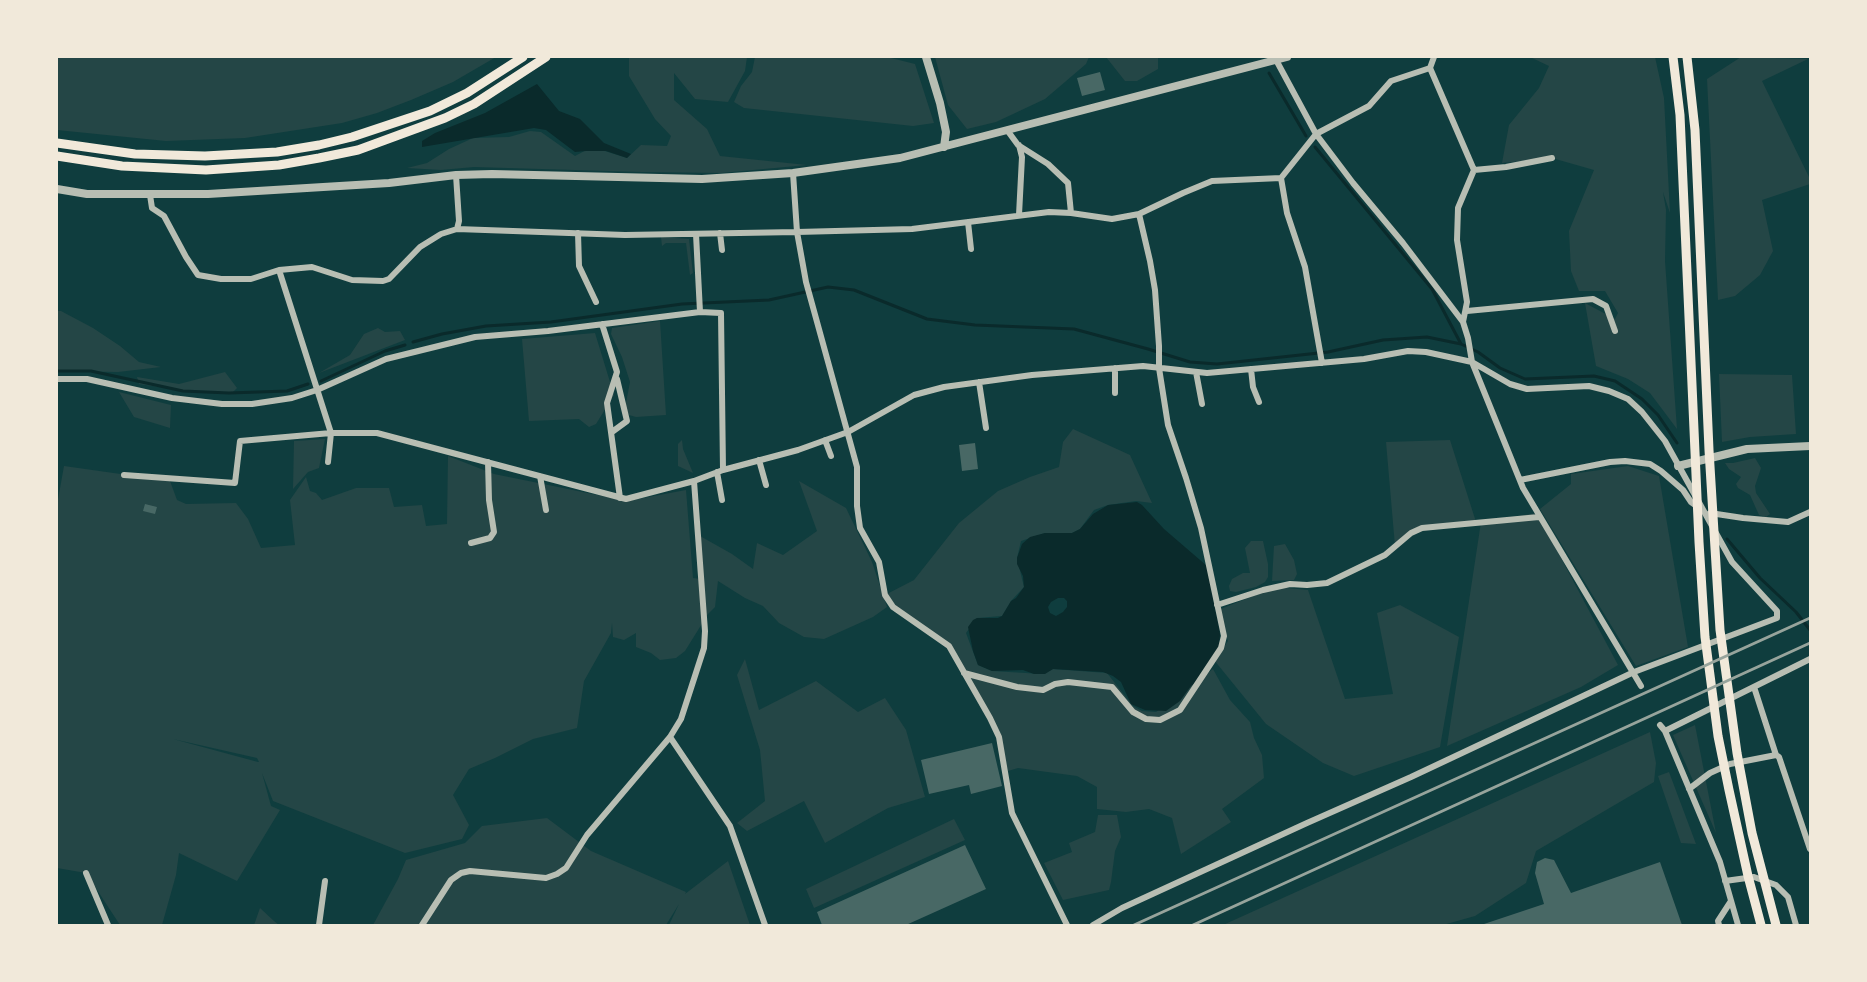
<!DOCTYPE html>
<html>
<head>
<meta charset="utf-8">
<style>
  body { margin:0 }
  #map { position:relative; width:1867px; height:982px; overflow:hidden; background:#0f3d3e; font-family:"Noto Sans",sans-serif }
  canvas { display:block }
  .frame { position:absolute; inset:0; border:58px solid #f1e9da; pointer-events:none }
</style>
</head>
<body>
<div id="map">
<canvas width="1867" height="982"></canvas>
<div class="frame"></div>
</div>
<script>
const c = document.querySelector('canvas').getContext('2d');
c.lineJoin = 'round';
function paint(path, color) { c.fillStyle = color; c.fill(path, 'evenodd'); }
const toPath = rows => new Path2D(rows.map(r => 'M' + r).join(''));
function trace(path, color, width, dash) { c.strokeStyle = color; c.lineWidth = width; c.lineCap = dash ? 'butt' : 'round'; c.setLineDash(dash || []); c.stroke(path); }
paint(toPath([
  [57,57,496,57,453,82,411,100,377,113,342,123,245,138,166,141,57,130],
  [629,57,747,57,745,71,728,102,695,99,674,73,674,100,707,129,720,156,807,165,721,173,641,172,474,167,441,170,407,168,427,163,449,149,473,138,509,137,530,131,541,132,575,156,592,147,627,158,641,145,667,146,671,136,655,119,629,76],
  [755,57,887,57,915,64,934,123,913,126,744,108,734,102,741,86,752,72],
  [935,57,1089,57,1086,64,1045,99,996,122,967,129,948,105],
  [1106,57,1158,57,1158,69,1137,81,1125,81],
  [1530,57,1655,57,1664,98,1670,213,1663,192,1666,210,1665,261,1677,429,1650,393,1628,379,1596,366,1585,303,1615,319,1618,313,1605,291,1579,291,1571,271,1569,231,1594,170,1552,158,1502,163,1509,125,1539,88,1549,66],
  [1741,57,1808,59,1762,81,1810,179,1810,184,1762,200,1773,251,1760,275,1735,296,1718,300,1707,79],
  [661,237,689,239,693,273,690,275,686,243,666,243,662,246],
  [57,311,61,311,93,328,120,346,139,362,161,367,118,372,57,371],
  [660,321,666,415,636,417,629,415,625,408,630,382,622,357,611,334,612,328],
  [378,328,385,332,400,331,405,340,319,373,350,355,364,334],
  [595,333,614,395,596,424,589,427,579,419,529,421,522,339],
  [225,372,237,388,232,393,193,392,139,384,137,377,179,384],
  [1719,374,1792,375,1796,434,1750,437,1722,442],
  [119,392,171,405,170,428,134,417],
  [1073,429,1130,455,1152,503,1136,501,1108,505,1094,510,1080,529,1072,533,1045,533,1021,541,1017,558,1024,587,1011,601,1002,616,977,618,966,633,978,665,992,671,1042,674,1053,669,1107,673,1133,706,1142,711,1156,712,1213,669,1230,700,1250,722,1254,738,1262,755,1264,778,1222,809,1231,822,1181,854,1172,818,1149,809,1126,812,1097,809,1097,787,1077,776,1018,768,1008,771,1000,736,951,646,893,607,885,595,914,580,959,523,998,491,1030,477,1059,467,1063,442],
  [325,439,319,468,308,472,293,489,294,441],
  [682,440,683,449,693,473,678,466,678,444],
  [1450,440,1476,522,1422,528,1395,546,1386,442],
  [448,456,494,474,627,501,686,490,693,578,701,579,700,536,732,554,753,569,757,543,783,555,817,531,799,481,846,508,872,562,887,607,873,617,824,639,804,637,779,623,763,606,745,598,718,581,715,607,708,614,685,651,676,658,660,660,651,653,636,647,636,633,624,640,613,637,612,623,611,633,584,681,577,728,533,739,495,758,469,769,453,795,469,825,462,839,405,853,273,801,262,773,271,806,280,810,237,881,179,853,176,875,162,925,120,925,86,873,57,868,57,505,64,466,170,481,177,500,186,504,236,503,248,519,261,548,295,545,290,500,306,477,310,491,316,493,322,500,356,488,389,488,394,507,422,505,426,526,447,524],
  [173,739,257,758,259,762,258,762],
  [1755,458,1761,468,1755,486,1756,493,1770,514,1766,517,1759,515,1750,495,1738,488,1736,484,1741,477,1729,469,1725,463,1733,463],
  [1628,466,1659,476,1688,647,1636,666,1540,509,1571,484,1571,474],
  [1537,513,1618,665,1581,687,1447,746,1481,522],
  [1251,541,1263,541,1268,564,1268,577,1265,582,1256,587,1236,592,1230,591,1229,586,1232,579,1243,573,1250,573,1245,548],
  [1285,544,1294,560,1297,574,1294,580,1272,581,1274,546],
  [1276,587,1308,590,1345,699,1393,694,1377,613,1400,605,1459,637,1440,747,1354,776,1323,763,1266,724,1214,660,1228,641,1218,610],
  [745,659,759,710,816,681,858,712,885,698,906,730,925,797,888,808,825,843,804,801,747,831,737,823,765,801,760,750,737,675],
  [1695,725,1716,833,1673,735],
  [1650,732,1656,763,1654,782,1536,851,1526,883,1475,916,1443,925,1223,925],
  [1669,772,1696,844,1681,843,1658,776],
  [1098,815,1117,815,1121,837,1115,851,1111,882,1109,890,1063,900,1044,863,1072,852,1069,843,1095,832],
  [547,818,591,851,686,892,685,894,728,861,750,925,669,925,679,904,666,925,373,925,398,879,406,860,465,843,482,826],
  [954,819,965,840,814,908,806,889],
  [260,908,274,921,279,925,254,925]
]), '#244646');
paint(toPath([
  [537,84,559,111,580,119,604,143,631,154,627,158,606,151,586,151,575,152,546,130,534,128,422,147,422,141,435,133,485,113],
  [1137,502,1142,505,1164,529,1207,566,1220,634,1219,649,1203,676,1191,686,1180,701,1166,711,1145,710,1131,704,1121,682,1113,676,1103,672,1053,669,1045,674,1034,674,1023,670,992,671,978,665,973,651,968,627,973,620,977,618,998,618,1002,616,1011,601,1016,598,1024,587,1023,576,1017,564,1017,558,1022,544,1030,537,1045,533,1072,533,1080,529,1093,514,1108,505],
  [1058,598,1064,598,1067,601,1067,607,1063,612,1056,616,1050,613,1048,607,1051,602]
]), '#0a2a2b');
trace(toPath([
  [1269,73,1306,136],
  [1315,147,1432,289,1461,344],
  [413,342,442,334,486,326,551,322,682,304,769,300,828,287,854,290,927,319,975,325,1074,329,1148,349,1190,362,1217,364,1328,352,1383,340,1427,337,1461,344,1478,352,1500,368,1525,379,1594,376,1615,381,1642,399,1658,415,1677,443],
  [57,371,91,371,183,391,229,393,287,391,308,384],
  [321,381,385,351,405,345],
  [1727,539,1760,578,1796,612,1810,630]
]), '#0a2a2b', 3);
paint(toPath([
  [1100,72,1105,90,1082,96,1077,78],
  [975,443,978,469,962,471,959,445],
  [145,504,157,507,155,514,143,511],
  [992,743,1002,786,971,794,969,785,929,794,921,760],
  [965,845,986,889,906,925,822,925,817,912],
  [1545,858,1554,860,1571,893,1660,862,1682,925,1481,925,1544,904,1535,873,1537,862]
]), '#486865');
trace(toPath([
  [1275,58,1316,134,1353,183,1403,243,1463,322,1468,338,1472,362,1523,488,1641,686],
  [1430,68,1474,170,1458,208,1457,240,1467,302,1463,322],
  [1007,130,1018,145,1048,164,1068,183,1071,213],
  [1019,145,1022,157,1019,215],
  [1474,170,1506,167,1552,158],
  [793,173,797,232,806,282,857,467,857,506,860,528,879,562,885,595,893,607,949,646,990,718,999,737,1012,813,1067,925],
  [1281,178,1287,213,1305,267,1322,363],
  [150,195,152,208,164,216,186,257,198,275,221,279,251,279,279,270,312,267,352,280,383,281,389,279,420,247,441,234,457,229,459,221,456,175],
  [968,222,971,249],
  [457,229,625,235,797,232,912,229,1049,212,1071,213,1112,219,1139,214,1183,193,1212,181,1281,178,1316,134,1369,106,1391,81,1430,68,1434,57],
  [578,233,579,266,596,302],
  [720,233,722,250],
  [696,234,700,312],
  [279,270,331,433,377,433,626,499,694,481,723,470,798,450,848,432,914,395,944,387,1032,375,1143,366,1207,373,1364,359,1408,351,1426,352,1472,362,1510,384,1527,389,1589,386,1609,391,1628,399,1642,412,1665,441,1732,562,1777,611,1777,618,1634,672,1411,777,1307,823,1122,908,1093,925],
  [1467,311,1593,299,1606,306,1615,331],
  [602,324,617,372,607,403,620,498],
  [1251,369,1253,387,1259,402],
  [1196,372,1202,404],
  [57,379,87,379,172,398,222,404,252,404,292,398,317,390,386,359,475,337,548,331,700,312,721,313,723,470],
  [979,382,986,428],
  [1115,393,1115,368],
  [612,432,627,421,617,379],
  [825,440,831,456],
  [759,460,766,485],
  [717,472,722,500],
  [124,475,235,483,240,441,331,433,328,462],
  [540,476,546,510],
  [1520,480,1610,462,1625,461,1650,464,1661,471,1683,490,1691,502,1698,507],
  [1710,513,1743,518,1788,522,1810,512],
  [471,543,490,538,494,532,489,500,488,462],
  [1217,605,1263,590,1290,584,1307,585,1327,583,1385,555,1411,533,1422,528,1539,517],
  [964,673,1017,687,1043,690,1055,684,1068,682,1112,687,1133,712,1146,719,1160,720,1180,710,1221,648,1224,636,1201,528,1186,478,1168,425,1159,368,1159,346,1155,290,1150,261,1139,214],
  [1754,687,1776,755,1779,757,1810,849],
  [1660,725,1665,731,1720,862,1738,925],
  [1665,731,1810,659],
  [670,737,730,826,765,925],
  [1689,789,1710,773,1730,764,1776,755],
  [86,873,108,925],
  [1725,881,1754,877,1776,885,1788,897,1796,925],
  [319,925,325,881],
  [422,925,451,880,461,873,470,871,546,878,557,874,566,868,587,835,670,737,681,719,704,648,705,631,694,481],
  [1719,925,1718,921,1731,901]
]), '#b8beb3', 6);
trace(toPath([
  [926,57,940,103,946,132,944,147],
  [57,189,87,194,208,194,389,183,456,175,492,174,702,179,793,173,900,158,1287,57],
  [1678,466,1747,449,1810,446]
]), '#b8beb3', 8);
trace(toPath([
  [1673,57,1680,115,1699,542,1705,637,1718,736,1729,790,1748,876,1761,925],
  [1687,57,1695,130,1709,450,1720,630,1737,753,1752,833,1776,925],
  [57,143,135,154,205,156,277,152,319,145,352,137,430,111,467,93,523,57],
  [57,156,122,166,206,170,279,165,319,158,358,150,445,118,474,104,546,57]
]), '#f1e9da', 9);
trace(toPath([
  [1134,925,1810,618],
  [1193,925,1810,643]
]), '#97a49c', 3);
</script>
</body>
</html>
